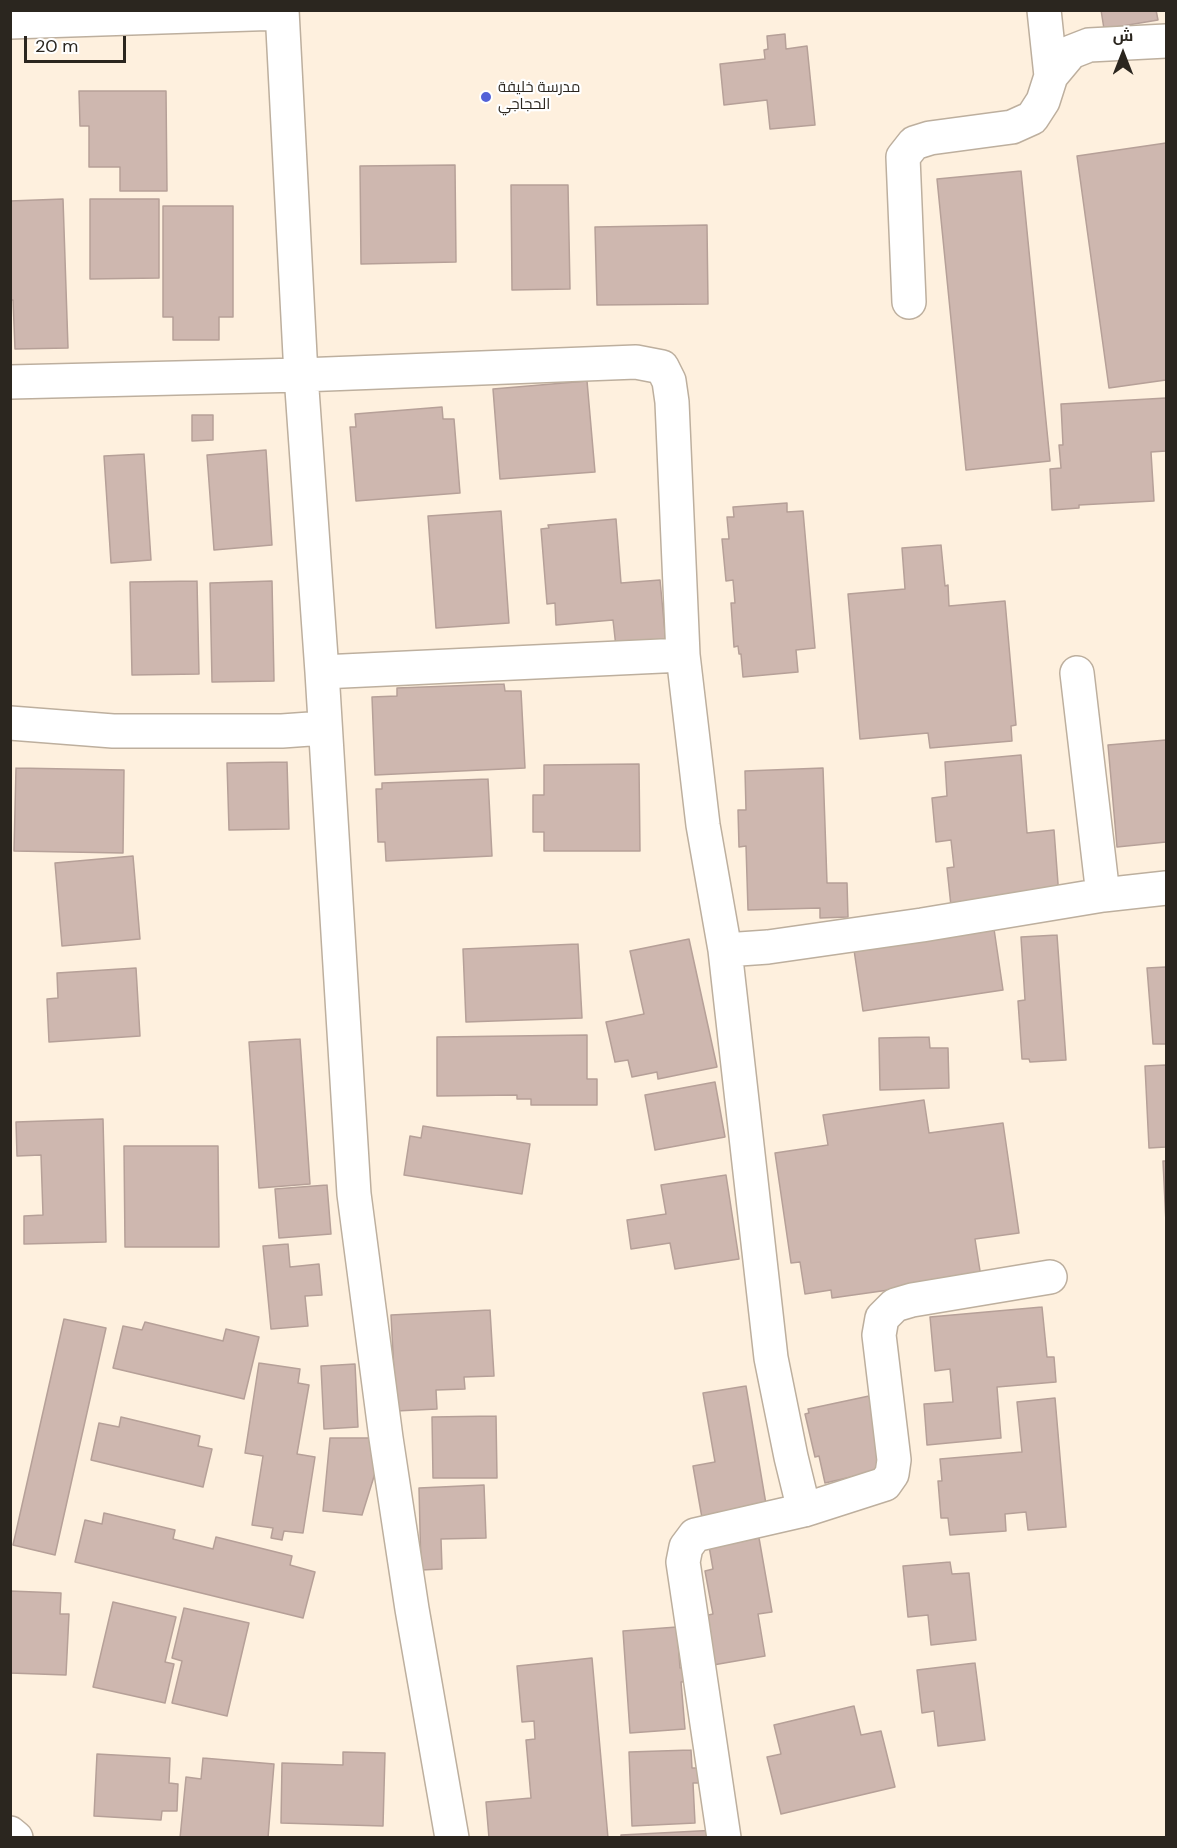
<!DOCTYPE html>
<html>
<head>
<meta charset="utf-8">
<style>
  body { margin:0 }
  #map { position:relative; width:1177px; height:1848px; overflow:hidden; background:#fef0de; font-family:"DM Sans",Cairo,sans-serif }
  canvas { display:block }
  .frame { position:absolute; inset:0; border:12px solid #2b261f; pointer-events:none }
  .north { position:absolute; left:1093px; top:24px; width:60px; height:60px; -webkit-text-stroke:4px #fff; paint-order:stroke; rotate:0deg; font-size:16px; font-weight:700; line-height:24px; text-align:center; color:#2b261f }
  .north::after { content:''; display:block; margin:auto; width:21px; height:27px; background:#2b261f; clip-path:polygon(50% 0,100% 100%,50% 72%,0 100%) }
  .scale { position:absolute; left:24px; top:36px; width:102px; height:27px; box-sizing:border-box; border:3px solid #2b261f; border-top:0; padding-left:8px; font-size:18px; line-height:21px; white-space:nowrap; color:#2b261f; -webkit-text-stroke:4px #fff; paint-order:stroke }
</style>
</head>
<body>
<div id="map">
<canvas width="1177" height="1848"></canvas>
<div class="frame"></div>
<div class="north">ش</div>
<div class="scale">20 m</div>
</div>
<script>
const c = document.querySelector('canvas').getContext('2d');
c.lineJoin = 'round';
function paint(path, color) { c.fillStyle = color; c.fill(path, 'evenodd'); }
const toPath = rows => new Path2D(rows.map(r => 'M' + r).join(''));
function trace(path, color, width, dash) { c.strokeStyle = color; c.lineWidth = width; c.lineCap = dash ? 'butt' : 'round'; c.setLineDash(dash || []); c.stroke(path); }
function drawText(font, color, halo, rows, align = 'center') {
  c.font = font + ' "DM Sans",Cairo,sans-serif'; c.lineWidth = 4.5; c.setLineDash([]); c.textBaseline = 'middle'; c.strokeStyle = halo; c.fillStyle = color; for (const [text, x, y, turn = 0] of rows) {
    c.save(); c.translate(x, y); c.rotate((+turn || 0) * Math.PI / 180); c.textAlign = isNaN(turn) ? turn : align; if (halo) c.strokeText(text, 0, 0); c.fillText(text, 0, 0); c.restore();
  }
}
const building = toPath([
  [1101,10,1156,10,1158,20,1104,29,1101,10],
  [785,34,786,49,807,46,815,125,770,129,767,100,724,105,720,64,765,59,764,50,768,49,767,36,785,34],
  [79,91,166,91,167,191,120,191,120,167,89,167,89,126,80,126,79,91],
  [1166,143,1166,380,1109,388,1077,156,1166,143],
  [455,165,456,262,361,264,360,166,455,165],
  [1021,171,1050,461,966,470,937,179,1021,171],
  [511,185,568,185,570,289,512,290,511,185],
  [63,199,68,348,15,349,13,300,10,300,10,201,63,199],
  [90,199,159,199,159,278,90,279,90,199],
  [163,206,233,206,233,317,219,317,219,340,173,340,173,317,163,317,163,206],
  [707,225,708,304,597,305,595,227,707,225],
  [587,381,595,472,500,479,493,389,587,381],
  [1166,398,1166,451,1151,452,1154,501,1079,505,1079,508,1052,510,1050,469,1061,468,1059,445,1063,445,1061,404,1166,398],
  [442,407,443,419,454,419,460,493,356,501,350,427,356,427,355,414,442,407],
  [192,415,213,415,213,440,192,441,192,415],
  [266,450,272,545,214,550,207,455,266,450],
  [144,454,151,560,111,563,104,456,144,454],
  [787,503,787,512,803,511,815,648,796,650,798,672,743,677,741,654,739,654,738,646,734,647,731,603,735,603,733,580,726,581,722,539,729,539,727,517,734,517,733,507,787,503],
  [501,511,509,623,436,628,428,516,501,511],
  [616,519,621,583,660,580,666,643,616,647,613,620,556,625,555,603,547,604,541,529,549,528,548,525,616,519],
  [941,545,945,586,948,585,949,606,1005,601,1016,725,1011,726,1012,741,930,748,928,733,860,739,848,594,905,589,902,548,941,545],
  [197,581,199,674,132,675,130,582,197,581],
  [272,581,274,681,212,682,210,583,272,581],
  [504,684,505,691,521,691,525,768,375,775,372,697,397,696,397,688,504,684],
  [1166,740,1166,842,1117,847,1108,745,1166,740],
  [1021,755,1027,833,1054,830,1059,897,951,906,947,868,954,867,951,840,936,842,932,798,947,796,945,762,1021,755],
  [287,762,289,829,229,830,227,763,287,762],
  [639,764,640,851,544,851,544,832,533,832,533,795,544,795,544,765,639,764],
  [16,768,124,770,123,853,14,851,16,768],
  [823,768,827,883,847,883,848,917,820,918,820,908,748,910,746,846,739,847,738,810,746,810,745,771,823,768],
  [488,779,492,856,386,861,385,842,378,842,376,789,382,789,382,783,488,779],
  [133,856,140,939,62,946,55,863,133,856],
  [994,929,1003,990,863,1011,854,950,994,929],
  [1057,935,1066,1060,1030,1062,1029,1059,1022,1059,1018,1001,1025,1000,1021,937,1057,935],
  [689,939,717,1067,658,1079,657,1072,632,1077,628,1060,615,1062,606,1022,644,1014,630,951,689,939],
  [578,944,582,1018,466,1022,463,949,578,944],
  [1166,967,1166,1044,1153,1044,1147,968,1166,967],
  [136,968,140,1036,49,1042,47,999,58,998,57,973,136,968],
  [587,1035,587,1079,597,1079,597,1105,531,1105,531,1099,517,1099,517,1095,437,1096,437,1037,587,1035],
  [929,1037,930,1048,948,1048,949,1088,880,1090,879,1038,929,1037],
  [300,1039,310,1184,259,1188,249,1042,300,1039],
  [1166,1065,1166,1147,1149,1148,1145,1066,1166,1065],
  [715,1082,725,1137,655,1150,645,1095,715,1082],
  [924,1100,929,1133,1003,1123,1019,1233,975,1239,981,1277,832,1298,831,1290,805,1294,800,1262,791,1263,775,1153,828,1145,823,1115,924,1100],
  [103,1119,106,1242,24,1244,24,1216,43,1215,41,1155,17,1156,16,1122,103,1119],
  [423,1126,530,1144,522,1194,404,1175,410,1136,421,1138,423,1126],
  [124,1146,218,1146,219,1247,125,1247,124,1146],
  [1163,1161,1166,1161,1166,1223,1163,1161],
  [726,1175,739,1259,675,1269,670,1243,631,1249,627,1220,666,1214,661,1185,726,1175],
  [327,1185,331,1234,279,1238,275,1189,327,1185],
  [288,1244,290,1267,319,1264,322,1295,305,1296,308,1326,271,1329,263,1246,288,1244],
  [1042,1307,1047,1357,1054,1357,1056,1382,997,1387,1001,1438,927,1445,924,1404,953,1402,950,1369,935,1371,930,1317,1042,1307],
  [490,1310,494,1376,464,1377,465,1389,436,1390,437,1409,396,1411,391,1315,490,1310],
  [64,1319,106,1328,55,1555,13,1545,64,1319],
  [145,1322,223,1341,226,1329,259,1337,244,1399,113,1368,123,1326,142,1330,145,1322],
  [259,1363,300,1369,298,1383,309,1385,297,1454,315,1457,303,1533,284,1531,282,1540,271,1538,273,1528,252,1525,263,1456,245,1453,259,1363],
  [355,1364,358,1427,324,1429,321,1366,355,1364],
  [746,1386,767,1510,702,1518,693,1466,715,1462,703,1393,746,1386],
  [869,1396,886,1469,825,1483,819,1456,815,1457,805,1414,809,1413,808,1409,869,1396],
  [1055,1398,1066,1527,1028,1530,1026,1512,1005,1514,1006,1531,950,1535,948,1518,941,1518,938,1481,942,1481,940,1459,1022,1452,1017,1402,1055,1398],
  [496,1416,497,1478,433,1478,432,1417,496,1416],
  [121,1417,200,1436,198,1446,212,1449,203,1487,91,1460,99,1423,119,1427,121,1417],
  [330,1438,386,1438,362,1515,323,1511,330,1438],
  [484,1485,486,1538,441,1539,442,1569,421,1570,419,1488,484,1485],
  [104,1513,175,1530,173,1539,213,1549,216,1537,292,1556,290,1565,315,1572,303,1618,75,1562,85,1520,102,1524,104,1513],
  [759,1538,772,1612,758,1614,765,1656,713,1665,704,1616,713,1614,705,1571,713,1569,709,1546,759,1538],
  [950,1562,952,1574,969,1573,976,1640,931,1645,928,1615,908,1617,903,1566,950,1562],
  [10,1591,61,1593,60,1614,69,1614,66,1675,10,1673,10,1591],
  [113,1602,176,1617,165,1662,174,1664,165,1703,93,1687,113,1602],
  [184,1608,249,1623,227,1716,172,1703,182,1661,172,1658,184,1608],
  [677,1627,680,1668,695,1667,696,1681,681,1682,685,1729,630,1733,623,1631,677,1627],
  [592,1658,608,1838,489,1838,486,1802,531,1798,526,1740,535,1739,534,1721,522,1722,517,1666,592,1658],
  [975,1663,985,1740,938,1746,934,1711,922,1713,917,1670,975,1663],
  [854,1706,861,1735,881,1731,895,1787,781,1814,767,1757,781,1754,774,1725,854,1706],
  [691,1750,692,1768,710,1768,710,1783,693,1783,695,1823,632,1826,629,1752,691,1750],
  [343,1752,385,1753,383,1826,281,1823,282,1763,343,1765,343,1752],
  [97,1754,170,1758,169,1783,178,1784,177,1811,162,1811,161,1820,94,1816,97,1754],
  [203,1758,274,1764,268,1838,180,1838,186,1777,201,1779,203,1758],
  [718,1830,718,1838,621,1838,621,1835,718,1830]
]);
paint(building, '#ceb7af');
trace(building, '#b6a098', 1.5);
const minor = toPath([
  [282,10,301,375,322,672,354,1194,386,1438,412,1609,452,1838],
  [1044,10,1051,76],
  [10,22,282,13],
  [909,302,903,157,914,143,930,138,1012,127,1032,118,1043,101,1051,76,1071,52,1089,45,1166,41],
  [10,382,301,375,636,362,662,367,669,381,672,402,683,655,703,825,725,950,768,947,922,925,1103,895,1166,888],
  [322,672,683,655],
  [1077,673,1103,895],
  [10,723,113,731,282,731,324,728],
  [725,950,771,1358,791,1457,804,1510,885,1484,892,1474,894,1460,879,1335,882,1318,895,1305,912,1300,1050,1277],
  [10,1833,16,1838],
  [724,1838,683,1562,686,1547,695,1535,804,1510]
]);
trace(minor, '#bdaf9e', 36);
trace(minor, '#fff', 33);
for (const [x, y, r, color] of [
  [486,97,6,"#5261d7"]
]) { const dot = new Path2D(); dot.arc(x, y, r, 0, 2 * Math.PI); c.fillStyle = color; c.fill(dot); trace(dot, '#fff', 2); }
drawText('15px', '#2b261f', '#fff', [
  ["مدرسة خليفة",498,88],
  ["الحجاجي",498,105]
], 'left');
</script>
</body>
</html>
